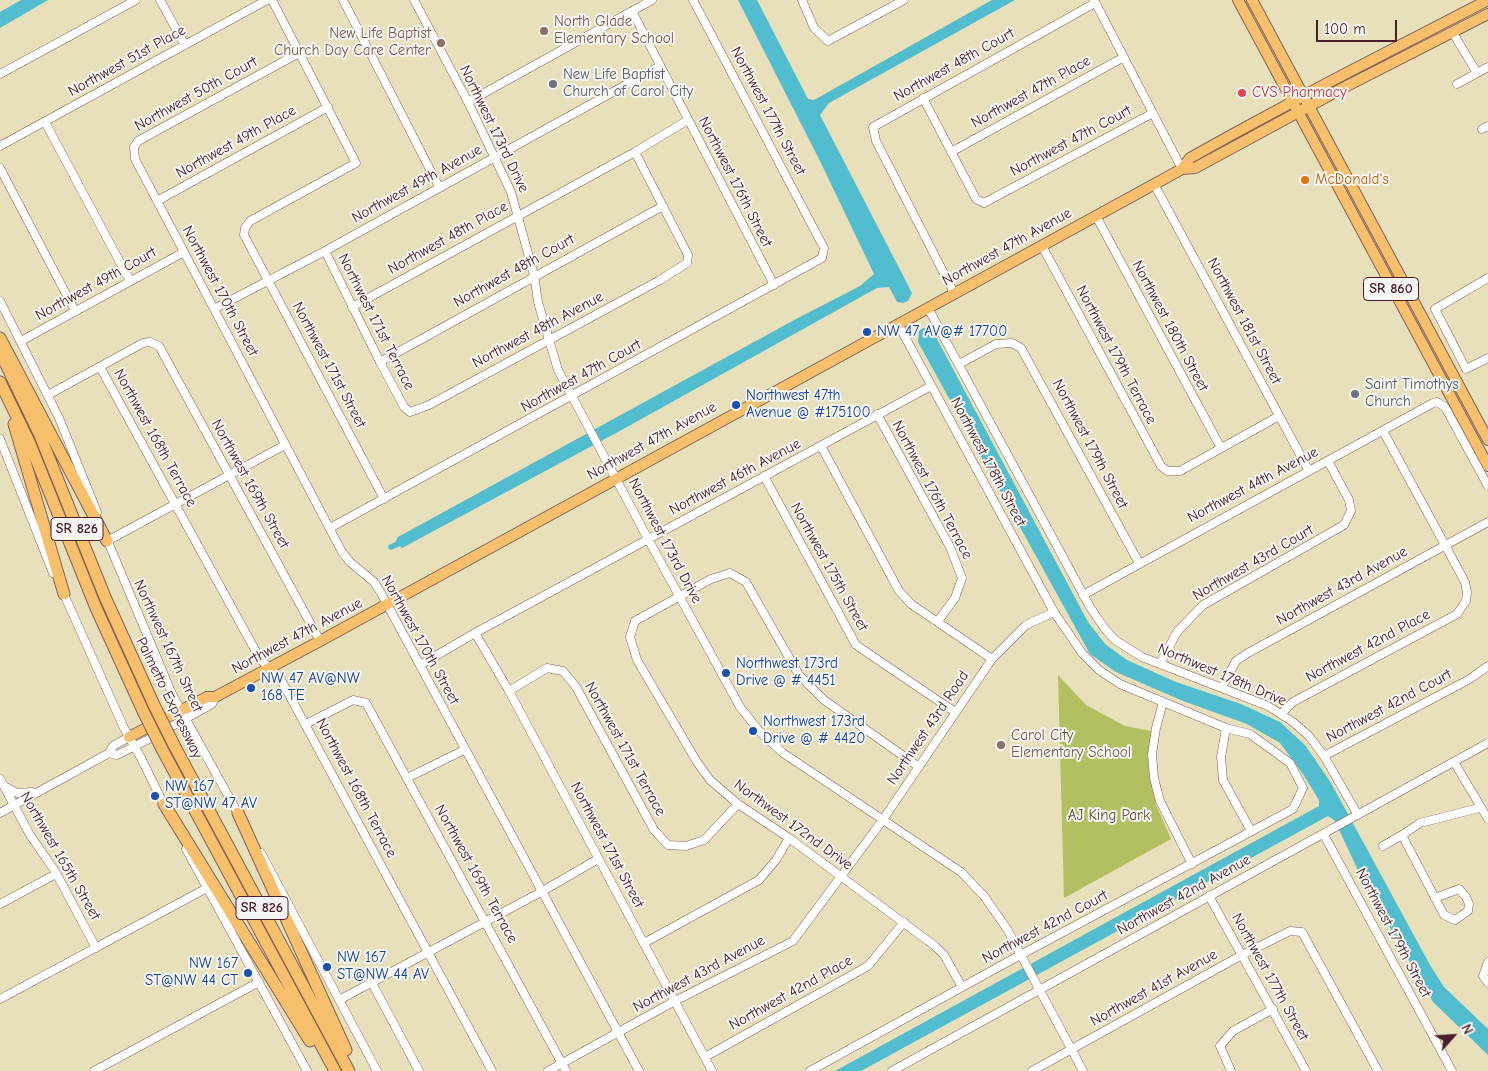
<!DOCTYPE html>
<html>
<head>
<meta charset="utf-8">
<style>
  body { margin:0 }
  #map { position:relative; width:1488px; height:1071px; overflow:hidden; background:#e8dfbb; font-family:"Comic Neue",sans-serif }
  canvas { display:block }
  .north { position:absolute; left:1428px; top:1011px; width:50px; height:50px; -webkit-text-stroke:4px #f6f6f2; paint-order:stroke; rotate:64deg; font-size:14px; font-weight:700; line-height:20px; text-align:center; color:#4a1f2b }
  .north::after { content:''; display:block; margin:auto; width:18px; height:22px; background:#4a1f2b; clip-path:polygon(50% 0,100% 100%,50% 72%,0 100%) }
  .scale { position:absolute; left:1316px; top:20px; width:81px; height:22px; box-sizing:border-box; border:2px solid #4a1f2b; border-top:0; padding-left:6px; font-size:15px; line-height:18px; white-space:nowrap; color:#4a1f2b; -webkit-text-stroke:4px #f6f6f2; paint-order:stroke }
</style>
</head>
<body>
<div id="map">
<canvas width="1488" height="1071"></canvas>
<div class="north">N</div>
<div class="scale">100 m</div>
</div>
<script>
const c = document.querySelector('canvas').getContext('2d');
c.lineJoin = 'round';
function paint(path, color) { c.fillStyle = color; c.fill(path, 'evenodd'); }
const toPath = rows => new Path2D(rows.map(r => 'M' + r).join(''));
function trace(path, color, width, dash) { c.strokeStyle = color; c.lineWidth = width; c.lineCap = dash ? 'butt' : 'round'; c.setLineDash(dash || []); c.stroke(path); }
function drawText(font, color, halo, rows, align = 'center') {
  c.font = font + ' "Comic Neue",sans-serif'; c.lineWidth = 4; c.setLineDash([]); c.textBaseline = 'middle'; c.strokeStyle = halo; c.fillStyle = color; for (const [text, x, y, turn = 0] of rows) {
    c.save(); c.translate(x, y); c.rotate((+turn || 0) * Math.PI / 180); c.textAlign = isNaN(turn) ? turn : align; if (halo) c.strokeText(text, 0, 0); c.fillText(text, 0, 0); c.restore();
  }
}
paint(toPath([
  [1058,675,1086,705,1125,726,1151,731,1150,774,1156,805,1171,839,1064,898]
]), '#b3bf61');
paint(toPath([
  [21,0,48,0,0,28,0,12],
  [738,0,757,0,808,99,814,100,992,0,1015,0,829,103,820,115,912,293,908,301,903,303,897,302,889,287,877,288,618,432,402,548,395,543,398,537,796,319,860,286,874,274,821,163],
  [923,328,929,328,936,337,1088,622,1105,644,1127,660,1176,682,1241,704,1280,722,1305,745,1331,783,1430,965,1444,987,1488,1029,1488,1055,1433,1002,1363,881,1335,821,1328,816,861,1071,835,1071,1319,806,1319,800,1303,774,1280,743,1247,724,1183,701,1116,672,1090,654,918,342,919,331]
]), '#52bdce');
trace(toPath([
  [391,547,402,542]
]), '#52bdce', 5.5);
const minor = toPath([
  [160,0,185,45],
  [272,0,356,163,250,221,245,228,244,235,384,499],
  [343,0,439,187],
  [414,0,468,102,511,192,534,275,538,302,558,370,648,539,740,707,759,731,783,753,961,872,984,896,1007,929,1083,1071],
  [802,0,814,28,828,41,904,0],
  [1094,0,1182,169],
  [632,11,774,285],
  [1453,33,1477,73],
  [299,53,138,141,134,147,135,159,342,552,350,562,374,582,381,593,639,1071],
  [0,74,136,0],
  [1457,84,1488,67],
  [923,98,976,199,984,203,1153,113],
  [468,102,652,0],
  [45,122,130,281],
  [1482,129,1488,126],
  [0,146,267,0],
  [951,152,1124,57],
  [0,168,75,311],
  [1154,184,1309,471],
  [157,201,328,107],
  [1096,216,1221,448],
  [1042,246,1161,466,1167,471,1180,471,1279,416],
  [325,251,380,362,404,407,410,412,429,405,660,280,687,263,688,255,635,152],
  [1488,278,1435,309,1466,369,1488,358],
  [954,293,876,141,873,127,1095,3],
  [0,301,59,418,97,512],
  [352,307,635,152,688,120],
  [928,308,1090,607,1105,629,1115,640,1142,657,1268,706,1293,722,1309,736,1324,756,1358,815],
  [214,309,325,251,660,66],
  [21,341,184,252],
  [380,362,663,206],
  [959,364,996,344,1012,343,1021,348,1139,563],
  [100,367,260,659,280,678,492,1071],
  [48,395,143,343,150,342,159,346,320,641],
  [877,414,950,547,962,578,955,598,938,621],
  [0,439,53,573],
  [821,446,899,591,911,604,992,659],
  [764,476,856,645,955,712],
  [330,528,822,258,824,248,693,0],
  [106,537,172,694,240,817],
  [107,541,285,445],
  [62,590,124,728,141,758,165,807],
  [1083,595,1433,403,1437,402,1445,407,1488,486],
  [475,633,509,691,712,1071],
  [1160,664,1177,632,1203,605,1344,525,1351,511,1349,500,1328,461],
  [420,665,475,633,931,386],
  [1222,687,1236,661,1248,653,1488,522],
  [509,691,547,668,563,671,576,687,654,830,668,845,686,846,704,840,738,804],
  [1163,702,1156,728,1152,754,1154,778,1160,801,1192,864],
  [1281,714,1293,702,1457,614,1466,601,1467,592,1465,582,1383,431],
  [306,724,353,700,366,703,566,1071],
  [1226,728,1221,757,1223,780,1251,831],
  [109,753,117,755,147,740,212,704,215,697],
  [1324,756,1468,680,1488,666],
  [1454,762,1488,819],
  [919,767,824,700,799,675,746,582,730,573,711,579,635,621,630,637,637,660,697,762,710,780,738,804,789,838,935,946,944,955,962,987],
  [407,778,464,750],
  [0,779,30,835,55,871,96,948],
  [4,786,17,793,32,792],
  [0,813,109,753,113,746,129,737],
  [1324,835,1452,1071],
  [1383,846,1402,835],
  [186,849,307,1071],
  [261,853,377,1071],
  [1209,896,1306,1071],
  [1435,898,1459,889,1466,897,1469,904,1468,911,1455,920,1444,915,1402,835,1420,823,1479,808],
  [0,904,56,874],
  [644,943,759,880,776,860,789,838],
  [1488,962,1483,976,1488,983],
  [372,983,419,1071],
  [0,999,207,888],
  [339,1000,541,892,598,859],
  [705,1057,868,966,904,922],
  [94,1071,259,982],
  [548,1071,675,1001,793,941,882,821,992,659,1026,625,1054,612],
  [810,1071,1013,959,1293,809,1303,788,1290,763,1250,734,1226,728,1120,684,1099,670,1082,653,1054,612,898,324],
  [892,1071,1488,743],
  [1032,1071,1242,955,1290,931,1302,932,1378,1071],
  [1231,1071,1220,1046,1233,1031,1273,1009]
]);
const major = toPath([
  [1238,0,1488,466],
  [1252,0,1488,440],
  [1182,169,1190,158,1235,133,1333,80,1488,0],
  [129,737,207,697,215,697,320,641,1182,169,1195,168,1341,89,1488,14]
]);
const highway = toPath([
  [0,338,107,541],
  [0,352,39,433,105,597,154,705],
  [0,382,30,444,96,608,143,711],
  [14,424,64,594],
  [174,745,349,1071],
  [163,751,335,1071],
  [164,804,310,1041],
  [238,813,346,1050]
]);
trace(minor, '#81625d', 9);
trace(major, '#81625d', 12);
trace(highway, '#81625d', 13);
trace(minor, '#fff', 8);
trace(major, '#f8bf6c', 10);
trace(highway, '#f8bf6c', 11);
const highwayBridge = toPath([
  [154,705,174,745],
  [143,711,163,751]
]);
trace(highwayBridge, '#81625d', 13, []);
trace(highwayBridge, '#f8bf6c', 11);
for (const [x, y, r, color] of [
  [544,31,5,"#8d6e63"],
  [441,43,5,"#8d6e63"],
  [553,84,5,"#6b7280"],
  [1242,93,5,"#e0444e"],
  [1305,180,5,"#e8710a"],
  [867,332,5,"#1a4fb4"],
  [1355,394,5,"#6b7280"],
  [736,405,5,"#1a4fb4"],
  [726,673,5,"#1a4fb4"],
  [251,688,5,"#1a4fb4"],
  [753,731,5,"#1a4fb4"],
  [1001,745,5,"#8d6e63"],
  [155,796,5,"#1a4fb4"],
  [327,967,5,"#1a4fb4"],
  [248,973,5,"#1a4fb4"]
]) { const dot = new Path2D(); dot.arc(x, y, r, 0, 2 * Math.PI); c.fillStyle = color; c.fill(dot); trace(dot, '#f6f6f2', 2); }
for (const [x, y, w] of [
  [1391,289,55],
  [77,529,52],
  [262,908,52]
]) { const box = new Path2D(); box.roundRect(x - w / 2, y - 11.5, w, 23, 4); c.fillStyle = '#f6f6f2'; c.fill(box); trace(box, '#4a1f2b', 1); }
drawText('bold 14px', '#4a1f2b', null, [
  ["SR 860",1391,289],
  ["SR 826",77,529],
  ["SR 826",262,908]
]);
drawText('15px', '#785e54', '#f6f6f2', [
  ["North Glade",554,22],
  ["Elementary School",554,39],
  ["New Life Baptist",431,34,"right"],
  ["Church Day Care Center",431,51,"right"],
  ["Carol City",1011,736],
  ["Elementary School",1011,753]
], 'left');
drawText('15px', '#4a1f2b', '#f6f6f2', [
  ["Northwest 51st Place",127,61,-29],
  ["Northwest 48th Court",954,65,-29],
  ["Northwest 47th Place",1031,92,-29],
  ["Northwest 50th Court",196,94,-29],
  ["Northwest 177th Street",768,111,62],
  ["Northwest 173rd Drive",494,129,64],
  ["Northwest 47th Court",1071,141,-28],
  ["Northwest 49th Place",236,142,-29],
  ["Northwest 176th Street",735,182,63],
  ["Northwest 49th Avenue",417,184,-29],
  ["Northwest 48th Place",448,238,-29],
  ["Northwest 47th Avenue",1007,247,-29],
  ["Northwest 48th Court",514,271,-29],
  ["Northwest 49th Court",96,284,-29],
  ["Northwest 170th Street",220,291,62],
  ["Northwest 181st Street",1244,321,62],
  ["Northwest 171st Terrace",376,322,63],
  ["Northwest 180th Street",1170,326,62],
  ["Northwest 48th Avenue",538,330,-28],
  ["Northwest 179th Terrace",1116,355,62],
  ["Northwest 171st Street",329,365,62],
  ["Northwest 47th Court",581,376,-29],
  ["Northwest 168th Terrace",155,438,61],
  ["Northwest 47th Avenue",652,441,-29],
  ["Northwest 179th Street",1090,444,62],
  ["Northwest 178th Street",988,462,62],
  ["Northwest 46th Avenue",735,477,-28],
  ["Northwest 169th Street",250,484,61],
  ["Northwest 44th Avenue",1253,485,-28],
  ["Northwest 176th Terrace",932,490,62],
  ["Northwest 173rd Drive",665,541,62],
  ["Northwest 43rd Court",1253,563,-30],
  ["Northwest 175th Street",829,567,61],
  ["Northwest 43rd Avenue",1342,586,-29],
  ["Northwest 47th Avenue",297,636,-28],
  ["Northwest 170th Street",420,640,61],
  ["Northwest 167th Street",168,646,65],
  ["Northwest 42nd Place",1368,646,-28],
  ["Northwest 178th Drive",1222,675,23],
  ["Palmetto Expressway",169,698,64],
  ["Northwest 42nd Court",1389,706,-28],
  ["Northwest 43rd Road",928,728,-56],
  ["Northwest 171st Terrace",625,749,61],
  ["Northwest 168th Terrace",356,788,62],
  ["Northwest 172nd Drive",793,825,36],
  ["Northwest 171st Street",607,845,62],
  ["Northwest 165th Street",60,856,60],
  ["Northwest 169th Terrace",476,874,61],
  ["Northwest 42nd Avenue",1184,895,-29],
  ["Northwest 42nd Court",1045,927,-28],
  ["Northwest 179th Street",1393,933,62],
  ["Northwest 43rd Avenue",699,974,-28],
  ["Northwest 177th Street",1270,977,61],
  ["Northwest 41st Avenue",1154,988,-29],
  ["Northwest 42nd Place",791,993,-29]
]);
drawText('15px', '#5b616d', '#f6f6f2', [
  ["New Life Baptist",563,75],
  ["Church of Carol City",563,92],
  ["Saint Timothys",1365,385],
  ["Church",1365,402]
], 'left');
drawText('15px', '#be3a42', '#f6f6f2', [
  ["CVS Pharmacy",1252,93]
], 'left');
drawText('15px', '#c56008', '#f6f6f2', [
  ["McDonald's",1315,180]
], 'left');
drawText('15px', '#164399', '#f6f6f2', [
  ["NW 47 AV@# 17700",877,332],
  ["Northwest 47th",746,396],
  ["Avenue @ #175100",746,413],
  ["Northwest 173rd",736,664],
  ["Drive @ # 4451",736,681],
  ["NW 47 AV@NW",261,679],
  ["168 TE",261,696],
  ["Northwest 173rd",763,722],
  ["Drive @ # 4420",763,739],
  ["NW 167",165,787],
  ["ST@NW 47 AV",165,804],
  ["NW 167",337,958],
  ["ST@NW 44 AV",337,975],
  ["NW 167",238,964,"right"],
  ["ST@NW 44 CT",238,981,"right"]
], 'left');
drawText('15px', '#6a4f3b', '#f6f6f2', [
  ["AJ King Park",1109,816]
]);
</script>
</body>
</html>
